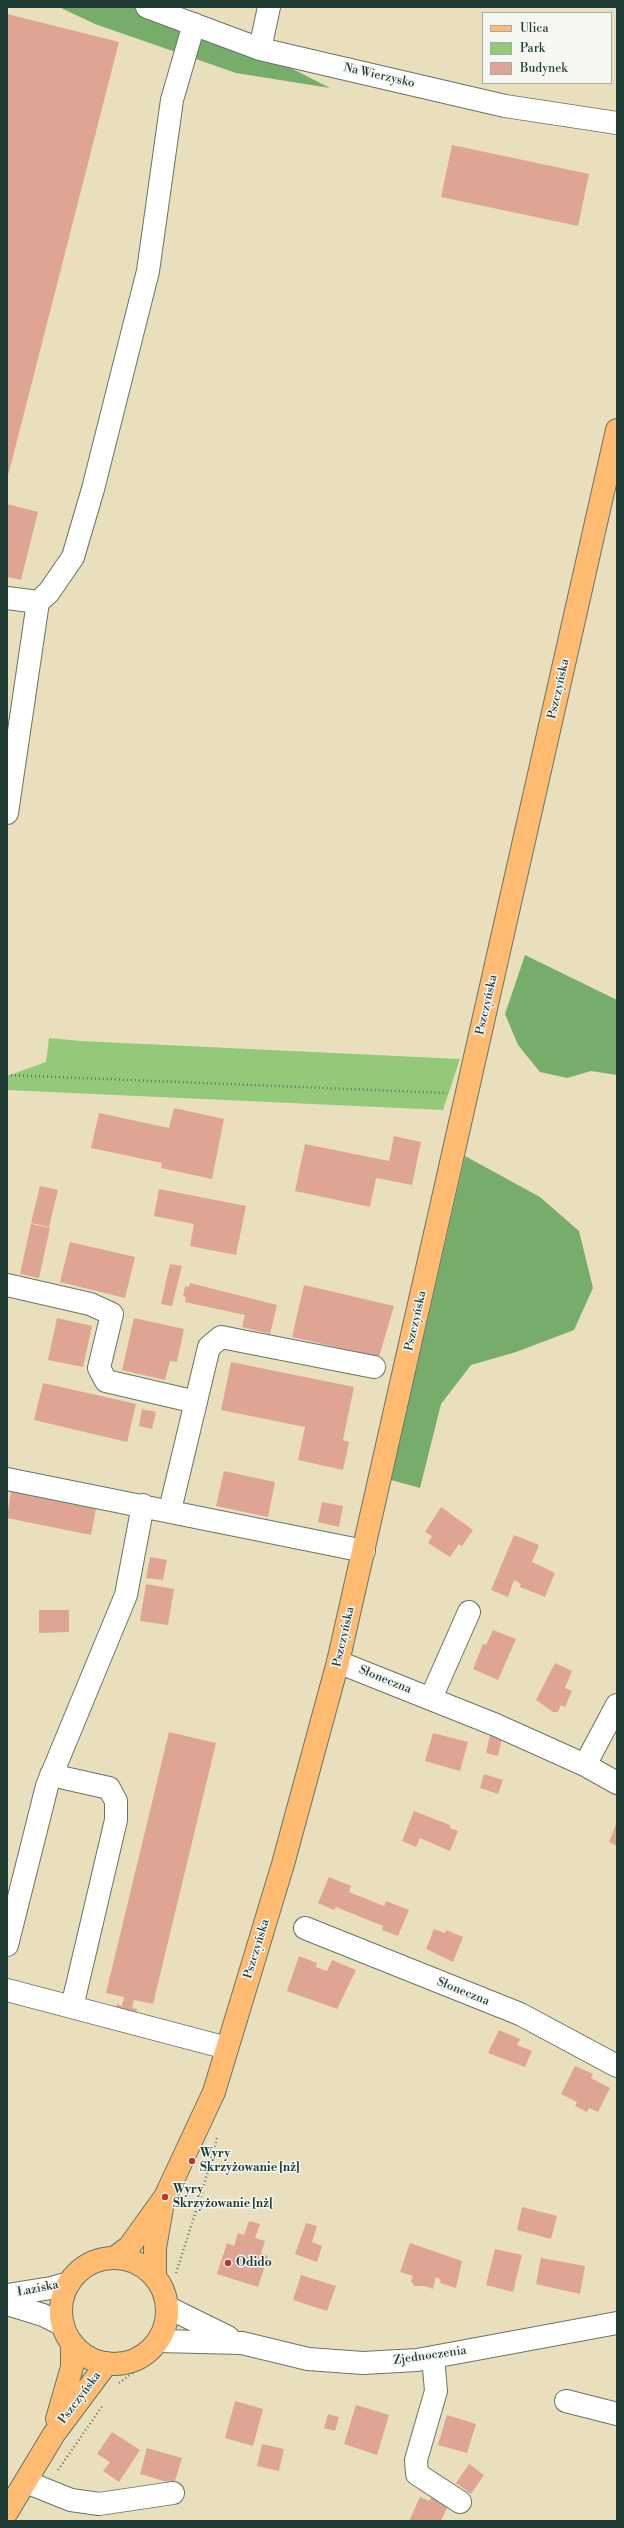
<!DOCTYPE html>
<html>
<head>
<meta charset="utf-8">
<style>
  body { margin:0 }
  #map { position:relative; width:624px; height:2528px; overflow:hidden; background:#e9dfbc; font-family:"Libre Bodoni",serif }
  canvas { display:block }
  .frame { position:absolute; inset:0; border:8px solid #1f3d34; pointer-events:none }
  .legend { position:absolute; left:482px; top:12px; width:130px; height:72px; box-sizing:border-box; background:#f6f6f2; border:1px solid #a0aca6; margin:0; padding:5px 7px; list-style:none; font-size:12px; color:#1f3d34 }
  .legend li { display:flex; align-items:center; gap:8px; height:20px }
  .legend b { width:20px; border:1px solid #a0aca6 }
</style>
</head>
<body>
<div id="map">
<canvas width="624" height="2528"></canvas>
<div class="frame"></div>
<ul class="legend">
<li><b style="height:5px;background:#ffbb71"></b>Ulica</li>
<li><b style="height:11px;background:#94c97a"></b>Park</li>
<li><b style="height:11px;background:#dfa594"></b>Budynek</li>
</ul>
</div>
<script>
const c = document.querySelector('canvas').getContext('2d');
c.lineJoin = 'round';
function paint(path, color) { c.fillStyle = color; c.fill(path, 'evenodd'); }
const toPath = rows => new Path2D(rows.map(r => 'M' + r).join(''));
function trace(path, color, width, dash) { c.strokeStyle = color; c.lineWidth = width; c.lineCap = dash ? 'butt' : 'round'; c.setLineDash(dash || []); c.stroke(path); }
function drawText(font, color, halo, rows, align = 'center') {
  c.font = font + ' "Libre Bodoni",serif'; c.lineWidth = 3; c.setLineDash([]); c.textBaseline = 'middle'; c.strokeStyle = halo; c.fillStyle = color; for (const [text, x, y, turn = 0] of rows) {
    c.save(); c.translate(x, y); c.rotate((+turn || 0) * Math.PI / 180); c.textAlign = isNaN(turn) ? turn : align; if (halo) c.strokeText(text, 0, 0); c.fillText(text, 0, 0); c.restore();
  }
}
paint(toPath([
  [49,1038,81,1041,460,1059,443,1110,7,1090,7,1076,46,1062]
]), '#94c97a');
paint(toPath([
  [59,7,171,7,330,88,236,73,95,24],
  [525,955,617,1000,617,1075,591,1071,567,1078,540,1072,518,1045,505,1014],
  [465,1156,540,1197,579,1231,593,1288,574,1330,516,1352,471,1365,441,1404,420,1488,391,1480]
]), '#77ad6a');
paint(toPath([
  [7,14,119,42,8,476,7,476],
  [452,145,589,174,578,226,441,197],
  [7,504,38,512,21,580,7,577],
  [174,1108,224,1119,212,1179,161,1168,162,1163,91,1148,99,1113,169,1128],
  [394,1136,421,1142,412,1185,376,1178,370,1207,295,1191,305,1144,389,1161],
  [40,1186,58,1190,49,1227,31,1223],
  [159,1189,246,1206,236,1255,190,1246,194,1224,154,1216],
  [31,1224,50,1228,39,1278,20,1274],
  [70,1242,135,1257,125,1298,60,1282],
  [170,1264,182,1266,172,1306,161,1304],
  [190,1283,277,1305,270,1334,242,1327,245,1315,185,1302,186,1297,183,1296,185,1286,189,1287],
  [304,1285,394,1306,379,1357,292,1337],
  [57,1318,92,1326,83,1367,48,1360],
  [134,1318,184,1329,177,1362,170,1361,165,1380,122,1370],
  [231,1362,354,1387,343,1440,349,1442,343,1470,298,1460,305,1427,221,1410],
  [43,1383,136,1404,127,1442,34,1420],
  [142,1409,156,1412,152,1429,139,1426],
  [224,1471,275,1482,268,1517,216,1506],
  [11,1491,96,1509,91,1535,7,1518],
  [322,1502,343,1506,339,1527,318,1522],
  [441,1507,473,1530,462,1546,459,1544,450,1557,428,1543,432,1536,425,1532],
  [514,1535,539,1545,532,1562,555,1573,545,1597,520,1587,521,1584,514,1580,508,1597,491,1590],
  [150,1557,167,1560,163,1580,146,1578],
  [146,1584,174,1589,168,1625,140,1621],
  [39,1610,69,1610,69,1632,39,1633],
  [493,1630,516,1639,498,1680,473,1669,483,1644,486,1645],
  [555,1663,572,1671,565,1688,572,1691,565,1707,561,1705,558,1712,553,1712,536,1700],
  [169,1732,216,1743,153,2004,134,2000,132,2008,137,2009,134,2022,114,2017,117,2004,122,2006,124,1997,106,1993],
  [433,1733,468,1742,460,1771,425,1761],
  [490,1735,502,1738,498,1756,486,1753],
  [484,1774,503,1780,498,1794,480,1788],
  [414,1811,450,1825,450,1828,458,1831,450,1851,420,1838,416,1847,402,1841],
  [617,1822,617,1846,609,1842],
  [329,1877,351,1886,349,1892,384,1906,386,1901,409,1910,398,1936,382,1930,383,1926,336,1907,334,1910,318,1903],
  [434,1929,445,1933,446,1930,463,1937,453,1962,426,1949],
  [299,1956,317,1963,316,1967,327,1971,332,1960,356,1970,337,2009,287,1991],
  [499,2030,520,2039,517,2045,532,2051,525,2067,488,2053],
  [575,2066,593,2074,591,2078,610,2088,598,2112,589,2108,587,2112,575,2106,577,2102,561,2094],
  [522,2207,557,2216,551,2239,517,2230],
  [249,2221,260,2224,255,2238,265,2241,261,2253,268,2256,258,2287,217,2274,227,2243,234,2246,238,2233,244,2235],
  [306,2223,317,2226,312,2242,322,2246,317,2262,295,2254],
  [410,2243,462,2261,456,2288,440,2283,441,2280,436,2277,433,2289,424,2286,414,2286,411,2281,413,2276,400,2272],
  [495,2249,522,2255,513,2292,486,2285],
  [541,2258,585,2266,580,2294,536,2284],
  [301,2275,336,2286,327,2311,293,2300],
  [235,2401,263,2409,253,2446,225,2438],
  [356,2405,389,2415,377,2455,344,2444],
  [328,2414,339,2417,335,2431,324,2428],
  [447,2415,476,2424,467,2453,438,2445],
  [112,2432,140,2450,119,2482,103,2471,110,2462,97,2454],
  [262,2444,284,2449,279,2471,257,2466],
  [147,2448,182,2458,174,2484,140,2474],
  [469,2464,484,2475,471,2494,456,2483],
  [433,2495,449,2503,441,2521,409,2521,420,2497,429,2501]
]), '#dfa594');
const minor = toPath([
  [147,7,260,49,505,106,617,123],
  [260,49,269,7],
  [7,598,38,602],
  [7,813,38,602,49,592,73,557,93,489,148,271,172,100,194,24],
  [7,1285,90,1304,112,1314,99,1368,106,1381,196,1402],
  [7,1479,364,1551],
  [170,1510,209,1347,221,1337,374,1367],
  [338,1662,496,1725,585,1765,617,1783],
  [431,1698,469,1612],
  [585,1765,617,1705],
  [51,1775,109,1788,116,1801,116,1820,72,2007],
  [305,1928,520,2014,617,2066],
  [7,1945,47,1786,126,1595,143,1505],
  [7,1990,227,2048],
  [7,2295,51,2288,69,2283],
  [7,2304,43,2315,63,2325],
  [167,2307,228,2337],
  [158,2341,242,2343,308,2359,363,2363,417,2360,617,2323],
  [433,2357,436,2391,416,2460,417,2474,460,2502],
  [566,2401,617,2414],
  [26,2482,71,2500,99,2504,173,2493]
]);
const major = toPath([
  [114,2258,129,2247,165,2197,214,2092,283,1864,338,1662,617,430],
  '61 2311a53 53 0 1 1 106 0a53 53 0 1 1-106 0Z',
  [155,2277,155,2248,162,2208],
  [57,2419,72,2367,72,2343],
  [7,2512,54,2434,107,2363]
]);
trace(minor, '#667664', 24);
trace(major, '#667664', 24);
trace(toPath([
  [7,1075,447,1093],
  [176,2273,202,2192,217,2138],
  [119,2383,152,2359],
  [58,2470,103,2405]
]), '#667664', 2.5, [1, 3]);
trace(minor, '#fff', 22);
trace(major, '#ffbb71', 22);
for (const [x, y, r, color] of [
  [192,2161,4,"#c8321e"],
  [165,2197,4,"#c8321e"],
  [228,2263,4,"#c8321e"]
]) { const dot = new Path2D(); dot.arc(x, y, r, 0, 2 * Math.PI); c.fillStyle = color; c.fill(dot); trace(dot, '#f6f6f2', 1.5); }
drawText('12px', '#1f3d34', '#f6f6f2', [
  ["Na Wierzysko",379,76,13],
  ["Pszczyńska",559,689,-77],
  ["Pszczyńska",487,1005,-77],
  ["Pszczyńska",416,1321,-77],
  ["Pszczyńska",344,1637,-77],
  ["Słoneczna",385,1680,22],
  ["Pszczyńska",257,1949,-73],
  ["Słoneczna",463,1992,22],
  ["Łaziska",38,2289,-11],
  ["Zjednoczenia",430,2356,-8],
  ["Pszczyńska",80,2398,-53]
]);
drawText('bold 12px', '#1f3d34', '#f6f6f2', [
  ["Wyry",200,2154],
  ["Skrzyżowanie [nż]",200,2168],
  ["Wyry",173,2190],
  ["Skrzyżowanie [nż[",173,2204],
  ["Odido",236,2263]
], 'left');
</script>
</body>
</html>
